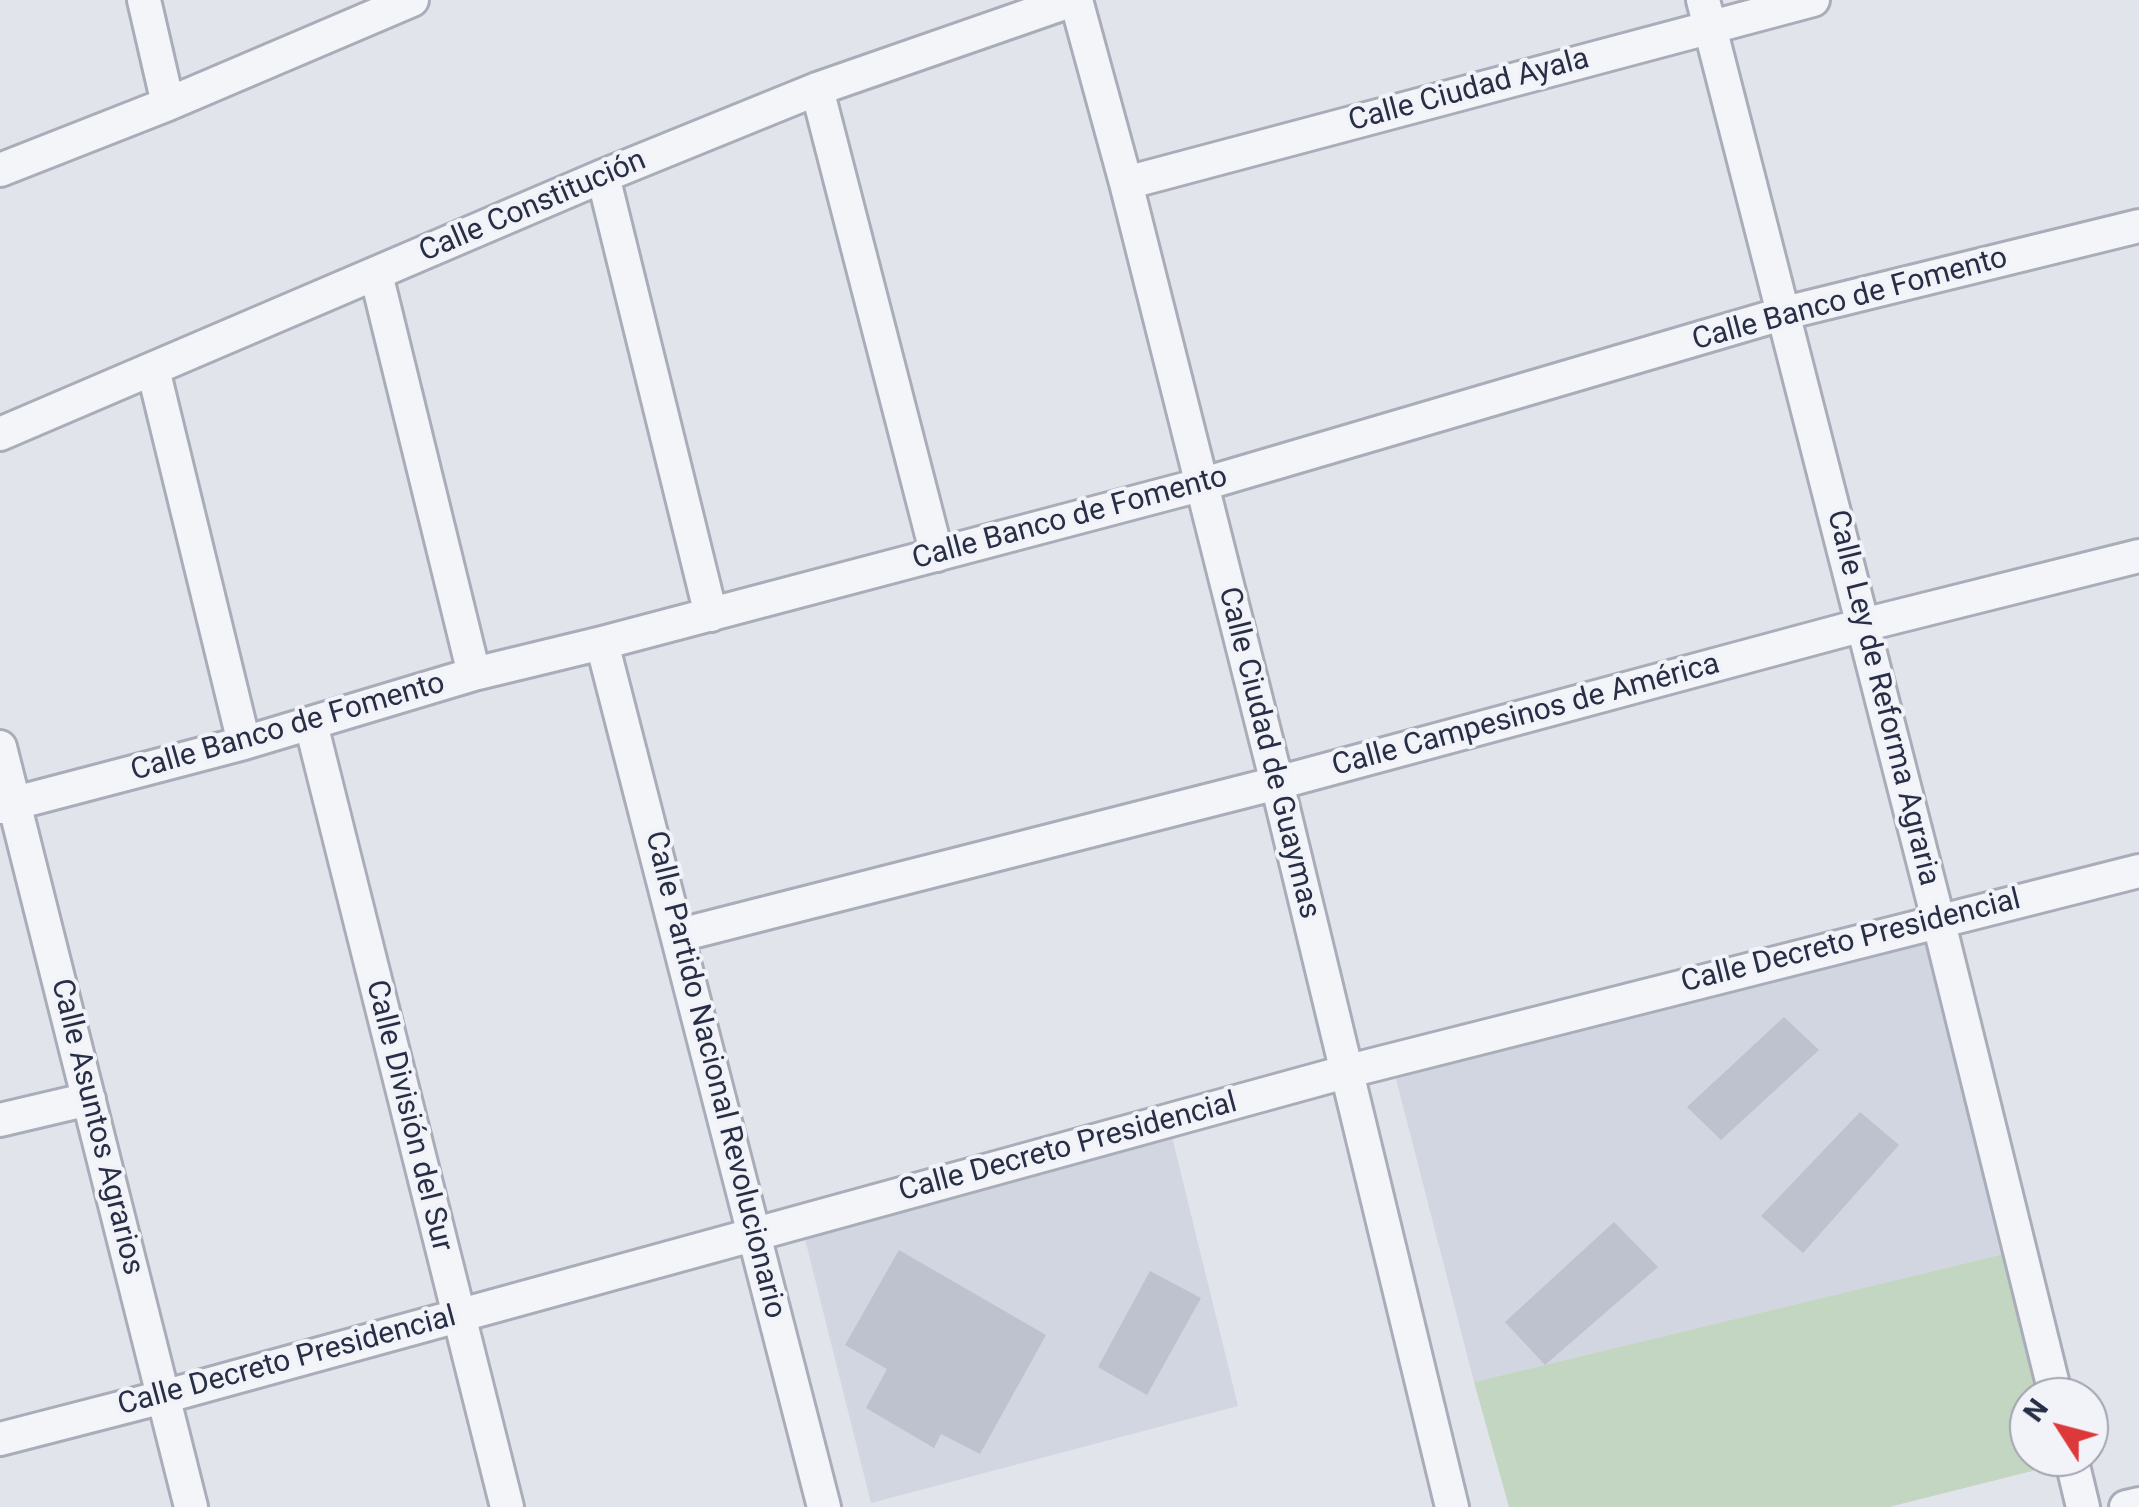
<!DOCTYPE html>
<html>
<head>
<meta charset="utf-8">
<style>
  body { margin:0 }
  #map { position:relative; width:2139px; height:1507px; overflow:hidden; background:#e1e4eb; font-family:Roboto,sans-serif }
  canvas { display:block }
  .north { position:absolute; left:2009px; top:1377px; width:100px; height:100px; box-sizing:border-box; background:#f1f3f8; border:2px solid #a0a4b0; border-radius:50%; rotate:306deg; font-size:28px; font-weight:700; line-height:40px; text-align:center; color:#272e45 }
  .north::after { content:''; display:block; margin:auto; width:35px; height:45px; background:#dd393a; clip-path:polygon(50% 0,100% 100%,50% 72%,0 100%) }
</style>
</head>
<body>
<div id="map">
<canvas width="2139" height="1507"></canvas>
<div class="north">N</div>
</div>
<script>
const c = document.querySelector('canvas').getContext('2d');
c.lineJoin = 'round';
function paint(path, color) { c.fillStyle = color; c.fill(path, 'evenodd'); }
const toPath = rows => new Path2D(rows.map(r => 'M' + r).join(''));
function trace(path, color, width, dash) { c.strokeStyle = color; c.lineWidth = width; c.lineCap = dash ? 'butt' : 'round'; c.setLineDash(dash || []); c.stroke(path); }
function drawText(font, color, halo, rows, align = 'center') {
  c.font = font + ' Roboto,sans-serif'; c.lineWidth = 8; c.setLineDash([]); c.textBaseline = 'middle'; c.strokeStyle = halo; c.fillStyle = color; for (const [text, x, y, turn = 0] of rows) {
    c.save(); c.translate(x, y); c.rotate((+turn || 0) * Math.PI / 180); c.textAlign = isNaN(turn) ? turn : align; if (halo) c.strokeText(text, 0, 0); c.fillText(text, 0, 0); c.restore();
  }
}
paint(toPath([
  [1926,933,2008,1253,1474,1382,1396,1079],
  [1171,1133,1238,1406,871,1503,801,1223]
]), '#d2d6e1');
paint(toPath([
  [2008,1253,2047,1397,2029,1397,2029,1457,2063,1457,2064,1463,1889,1507,1509,1507,1474,1382]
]), '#c3d6c1');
paint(toPath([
  [1784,1017,1819,1050,1721,1140,1687,1107],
  [1860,1112,1899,1145,1803,1253,1761,1216],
  [1614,1222,1658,1267,1545,1365,1505,1322],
  [899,1250,1046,1335,980,1454,941,1434,934,1448,866,1408,887,1369,845,1345],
  [1150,1271,1201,1298,1147,1395,1098,1367]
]), '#bec2cf');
const minor = toPath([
  [144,0,168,104],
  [1076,0,1126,183,1277,783,1452,1507],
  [1703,0,1938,919,2056,1397],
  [817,89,937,555],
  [0,170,168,104,412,0],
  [603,176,711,615],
  [1126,183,1813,0],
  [376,274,474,674],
  [153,369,244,743],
  [0,434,603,176,817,89,1073,0],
  [602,643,824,1507],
  [311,724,507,1507],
  [0,747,191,1507],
  [0,807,244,743,474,674,602,643,1200,485,1785,313,2139,226],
  [680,935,1277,783,1863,625,2139,556],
  [0,1120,89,1099],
  [0,1439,163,1397,1345,1072,2139,871],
  [2071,1457,2083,1507],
  [2126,1507,2139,1504]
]);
trace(minor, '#a9adb9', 38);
trace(minor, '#f4f5f9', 32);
drawText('30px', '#272e45', '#f1f3f8', [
  ["Calle Ciudad Ayala",1469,91,-15],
  ["Calle Constitución",533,207,-23],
  ["Calle Banco de Fomento",1850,300,-15],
  ["Calle Banco de Fomento",1070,519,-15],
  ["Calle Ley de Reforma Agraria",1882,698,76],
  ["Calle Campesinos de América",1526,716,-15],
  ["Calle Banco de Fomento",288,728,-16],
  ["Calle Ciudad de Guaymas",1268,753,76],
  ["Calle Decreto Presidencial",1851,942,-14],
  ["Calle Partido Nacional Revolucionario",714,1075,76],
  ["Calle División del Sur",408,1116,76],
  ["Calle Asuntos Agrarios",96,1127,76],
  ["Calle Decreto Presidencial",1068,1148,-15],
  ["Calle Decreto Presidencial",287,1362,-15]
]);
</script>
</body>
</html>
